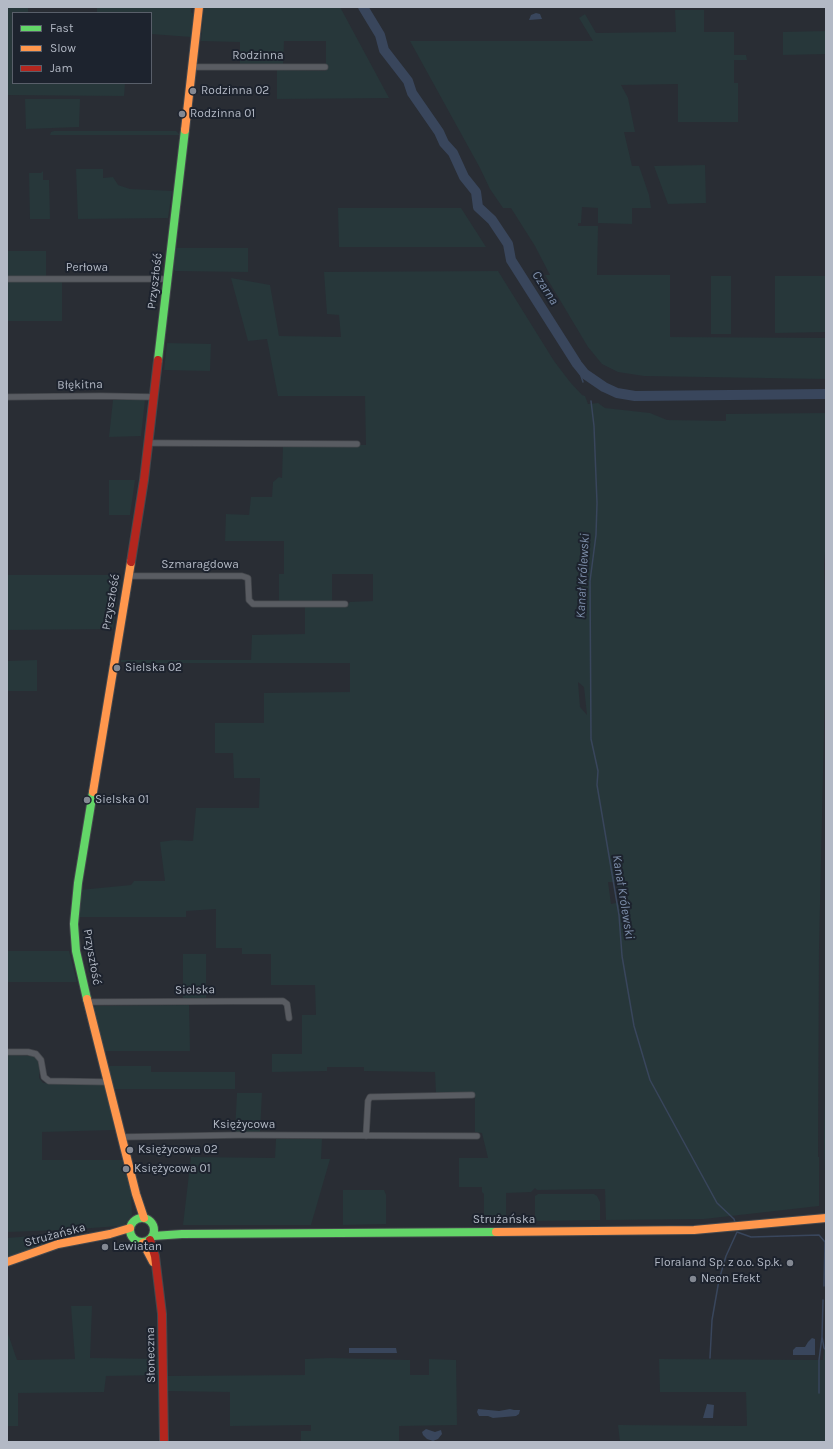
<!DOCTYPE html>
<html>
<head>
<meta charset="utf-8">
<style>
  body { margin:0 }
  #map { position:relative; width:833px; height:1449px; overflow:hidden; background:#292d34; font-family:Karla,sans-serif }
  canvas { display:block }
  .frame { position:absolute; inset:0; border:8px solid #b3b9c5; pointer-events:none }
  .legend { position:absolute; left:12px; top:12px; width:140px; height:72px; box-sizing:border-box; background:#1d232e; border:1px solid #595f6a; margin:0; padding:5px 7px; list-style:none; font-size:12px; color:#b3b9c5 }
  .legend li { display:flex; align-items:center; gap:8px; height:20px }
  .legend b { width:20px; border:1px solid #595f6a }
</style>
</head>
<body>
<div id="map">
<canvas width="833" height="1449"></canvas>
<div class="frame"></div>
<ul class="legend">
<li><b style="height:5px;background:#63d668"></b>Fast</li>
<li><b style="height:5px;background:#ff974d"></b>Slow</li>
<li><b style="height:5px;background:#b3261e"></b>Jam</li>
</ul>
</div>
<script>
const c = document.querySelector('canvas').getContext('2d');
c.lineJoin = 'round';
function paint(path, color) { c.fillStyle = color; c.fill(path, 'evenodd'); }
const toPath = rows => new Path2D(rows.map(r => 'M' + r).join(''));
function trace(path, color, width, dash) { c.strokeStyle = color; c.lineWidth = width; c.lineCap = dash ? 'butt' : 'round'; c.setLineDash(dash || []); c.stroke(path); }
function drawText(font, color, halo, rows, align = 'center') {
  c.font = font + ' Karla,sans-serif'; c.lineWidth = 4; c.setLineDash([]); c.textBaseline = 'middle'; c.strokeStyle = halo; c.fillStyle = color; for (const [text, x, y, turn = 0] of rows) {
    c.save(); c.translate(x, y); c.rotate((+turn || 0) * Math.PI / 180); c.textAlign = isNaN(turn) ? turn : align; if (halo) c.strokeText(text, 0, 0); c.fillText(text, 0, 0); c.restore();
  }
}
paint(toPath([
  [7,7,28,7,28,12,93,13,13,13,13,83,125,83,124,96,7,95],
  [97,7,194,7,191,9,191,12,193,14,191,37,151,34,151,13,97,13],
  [204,7,340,7,389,98,277,99,277,70,326,71,326,41,284,41,283,65,240,65,240,42,201,41],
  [675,10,704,10,704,32,734,32,734,55,746,55,747,60,734,60,734,83,738,83,738,122,678,122,678,84,621,85,628,98,635,132,624,132,632,166,639,166,649,195,651,208,632,208,632,224,598,223,598,208,582,207,581,223,578,223,578,226,598,226,597,275,670,275,670,337,826,338,826,379,644,376,618,372,602,364,588,347,545,275,550,275,535,246,511,208,503,208,490,189,480,168,410,41,593,41,579,18,585,14,596,33,676,32],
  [826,31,826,54,783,55,783,32],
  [25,99,80,99,79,127,26,129],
  [54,131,176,131,179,134,179,135,50,135,51,132],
  [705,165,706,203,668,204,654,166],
  [76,169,103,169,103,178,113,177,118,185,130,189,172,191,168,218,78,219],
  [43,171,43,180,49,180,50,219,30,219,29,173,41,173],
  [338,208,461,208,486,247,339,247],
  [176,248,248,248,248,272,175,271,173,268],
  [7,251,46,251,46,278,7,277],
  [498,271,554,361,570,382,582,395,585,396,588,404,598,403,605,408,650,413,667,420,726,421,726,414,826,413,826,541,824,564,826,641,819,948,818,1157,819,1157,819,1206,704,1219,606,1220,605,1189,537,1190,535,1188,531,1192,506,1193,506,1221,484,1221,484,1194,482,1192,482,1187,459,1187,459,1158,488,1158,482,1133,475,1132,475,1093,436,1093,435,1072,364,1071,364,1067,327,1067,327,1071,272,1072,272,1054,302,1054,302,1015,316,1015,315,985,271,985,271,954,242,954,242,948,216,948,216,909,186,911,186,917,79,917,80,890,131,885,134,881,165,881,160,842,175,840,193,841,196,808,259,808,260,778,234,778,233,753,215,753,215,723,264,723,264,693,350,692,350,663,146,663,121,662,121,660,251,660,252,635,305,634,305,607,346,607,350,602,373,601,373,574,332,574,332,602,279,602,279,574,284,574,284,541,225,541,226,514,249,515,251,497,272,497,273,482,279,477,282,478,283,445,366,445,365,396,278,396,267,339,248,341,231,278,270,285,279,336,341,337,339,315,327,314,324,272],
  [578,682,584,687,587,715,580,707],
  [608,882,616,882,621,902,611,904],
  [711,276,731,276,731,334,711,334],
  [775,276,826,276,826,332,775,333],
  [62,281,62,321,7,321,7,282],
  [167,343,211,344,210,371,164,370],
  [113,400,145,400,141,436,109,437],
  [109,480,135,480,130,515,109,515],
  [7,575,121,575,113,629,7,630],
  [37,660,37,691,7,691,7,661],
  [7,951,69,951,77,982,7,982],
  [183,954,206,954,206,999,183,998],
  [189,1005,190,1051,104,1051,93,1007,96,1006],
  [826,1052,826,1206,824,1140],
  [7,1055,34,1056,38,1060,40,1065,39,1078,43,1083,104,1084,115,1130,42,1132,42,1160,122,1160,131,1188,132,1215,124,1225,120,1226,63,1230,7,1232],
  [109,1066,151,1066,151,1072,235,1072,235,1089,114,1089,108,1068],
  [237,1093,262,1093,260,1132,235,1132],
  [276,1139,322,1139,321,1159,330,1159,311,1225,183,1225,191,1157,275,1158],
  [343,1190,384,1190,386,1195,386,1224,343,1225],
  [538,1194,594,1194,597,1196,600,1202,600,1220,535,1221,535,1196],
  [46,1235,49,1236,52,1239,51,1242,7,1259,7,1238],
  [71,1306,92,1306,90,1358,159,1359,160,1375,106,1376,104,1392,18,1393,18,1426,7,1426,7,1331,17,1360,75,1359],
  [824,1348,826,1348,826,1442,620,1442,618,1425,747,1426,746,1392,660,1392,659,1359,823,1360],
  [330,1358,410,1360,410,1375,429,1375,429,1359,456,1360,457,1425,399,1426,399,1442,301,1442,301,1431,311,1431,311,1425,230,1426,230,1392,167,1391,167,1376,305,1375,305,1359]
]), '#27373a');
paint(toPath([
  [536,13,540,14,542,19,529,20,531,15],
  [812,1338,815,1339,815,1355,793,1355,793,1350,796,1347,805,1347,808,1342],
  [349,1348,396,1348,397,1353,349,1353],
  [707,1404,714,1405,713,1418,703,1418],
  [478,1409,499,1411,510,1409,514,1410,520,1410,519,1414,516,1416,493,1418,488,1416,479,1416,477,1412],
  [426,1429,435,1432,441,1430,442,1434,438,1439,433,1441,427,1439,423,1435,422,1432]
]), '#39465c');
trace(toPath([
  [577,364,583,382],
  [591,401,594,426,597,503,596,535,590,581,591,739,598,771,597,785,619,915,622,956,634,1026,650,1080,717,1203,734,1219,735,1222],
  [737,1232,751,1237,819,1235,825,1242,824,1286],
  [823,1300,822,1337,824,1348,826,1350],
  [710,1358,712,1320,719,1280,726,1256,737,1232],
  [819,1393,819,1360,822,1337]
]), '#39465c', 1.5);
trace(toPath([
  [363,7,380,35,384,50,408,81,412,93,439,132,444,143,453,153,464,177,476,192,478,207,492,220,508,244,511,260,577,364,585,374,604,387,617,393,635,396,826,394]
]), '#39465c', 10);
const street = toPath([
  [192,67,325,67],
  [7,279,168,279],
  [7,397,101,396,154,397],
  [148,443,357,444],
  [128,576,242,576,248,578,249,600,253,604,345,604],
  [88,1002,283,1001,287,1004,289,1018],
  [7,1052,28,1052,36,1054,41,1060,44,1077,49,1081,108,1082],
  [366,1136,368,1101,370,1097,472,1095],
  [122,1137,239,1135,477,1136]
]);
const fast = toPath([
  [158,360,185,130],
  [87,999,76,951,74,924,78,883,93,792],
  '130 1230a12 12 0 1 1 24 0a12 12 0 1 1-24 0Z',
  [153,1236,182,1234,496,1232]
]);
const slow = toPath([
  [185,130,199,7],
  [93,792,131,562],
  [87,999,136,1194,144,1218],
  [496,1232,694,1230,826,1218],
  [143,1243,153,1262],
  [7,1262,58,1244,110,1234,130,1228]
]);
const jam = toPath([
  [131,562,144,480,158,360],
  [150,1240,155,1256,162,1314,164,1442]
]);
trace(street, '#45484d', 7);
trace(fast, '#45484d', 10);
trace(slow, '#45484d', 10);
trace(jam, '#45484d', 10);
trace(street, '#595c62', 5.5);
trace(fast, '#63d668', 8);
trace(slow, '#ff974d', 8);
trace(jam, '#b3261e', 8);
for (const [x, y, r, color] of [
  [193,91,4,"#838892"],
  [182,114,4,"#838892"],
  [117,668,4,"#838892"],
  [87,800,4,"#838892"],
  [130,1150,4,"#838892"],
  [126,1169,4,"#838892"],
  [105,1247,4,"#838892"],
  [790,1263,4,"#838892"],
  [693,1279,4,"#838892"]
]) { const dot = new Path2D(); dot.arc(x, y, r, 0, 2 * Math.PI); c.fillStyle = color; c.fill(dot); trace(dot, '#1d232e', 1.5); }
drawText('12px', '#b3b9c5', '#1d232e', [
  ["Rodzinna",258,56],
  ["Perłowa",87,268],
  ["Przyszłość",155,281,-83],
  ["Błękitna",80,385,-1],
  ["Szmaragdowa",200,565],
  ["Przyszłość",111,602,-80],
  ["Przyszłość",92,957,80],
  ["Sielska",195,990,-1],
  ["Księżycowa",244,1125],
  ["Strużańska",504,1220],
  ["Strużańska",55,1235,-15],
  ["Słoneczna",151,1355,-91]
]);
drawText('12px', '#b3b9c5', '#1d232e', [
  ["Rodzinna 02",201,91],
  ["Rodzinna 01",190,114],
  ["Sielska 02",125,668],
  ["Sielska 01",95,800],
  ["Księżycowa 02",138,1150],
  ["Księżycowa 01",134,1169],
  ["Lewiatan",113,1247],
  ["Floraland Sp. z o.o. Sp.k.",782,1263,"right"],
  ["Neon Efekt",701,1279]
], 'left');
drawText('italic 13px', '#7d8eaa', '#1d232e', [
  ["Czarna",545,288,57],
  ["Kanał Królewski",583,576,-87],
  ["Kanał Królewski",623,897,81]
]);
</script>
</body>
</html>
